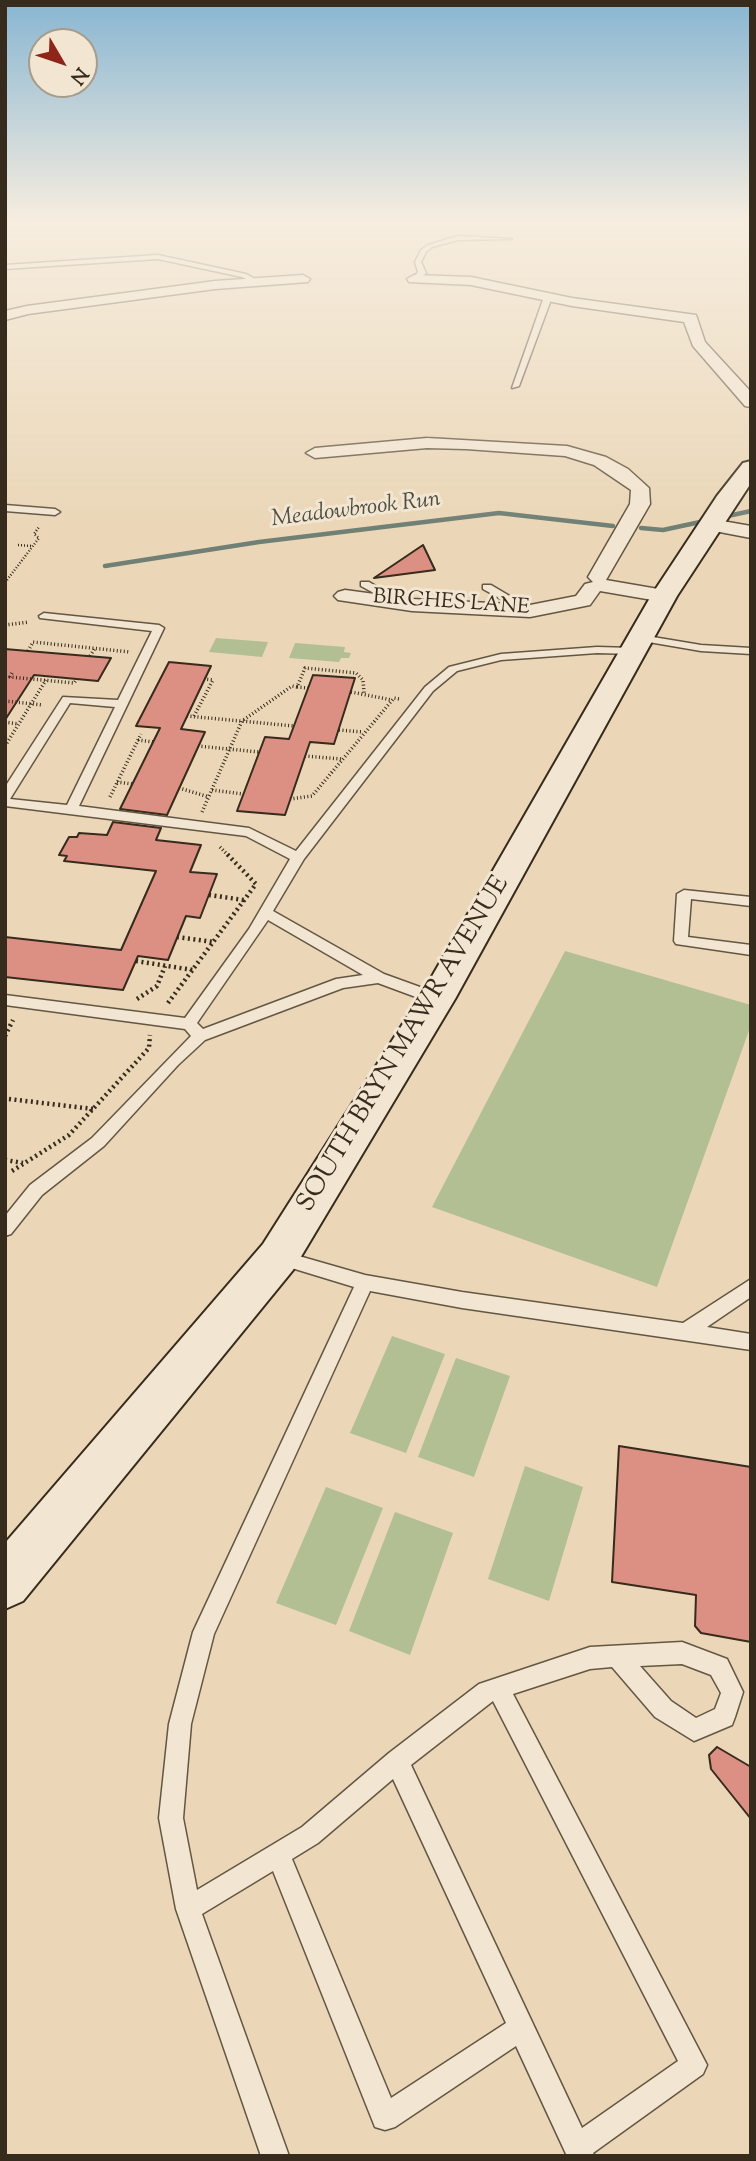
<!DOCTYPE html>
<html>
<head>
<meta charset="utf-8">
<style>
  body { margin:0 }
  #map { position:relative; width:756px; height:2161px; overflow:hidden; background:#ebd7b8; font-family:"Sorts Mill Goudy",serif }
  canvas { display:block }
  .frame { position:absolute; inset:0; border:7px solid #362b1c; pointer-events:none }
  .north { position:absolute; left:28px; top:28px; width:70px; height:70px; box-sizing:border-box; background:#f2e5d1; border:2px solid #a79b89; border-radius:50%; rotate:129deg; font-size:19px; font-weight:700; line-height:28px; text-align:center; color:#362b1c }
  .north::after { content:''; display:block; margin:auto; width:24px; height:32px; background:#8f2418; clip-path:polygon(50% 0,100% 100%,50% 72%,0 100%) }
</style>
</head>
<body>
<div id="map">
<canvas width="756" height="2161"></canvas>
<div class="frame"></div>
<div class="north">N</div>
</div>
<script>
const c = document.querySelector('canvas').getContext('2d');
c.lineJoin = 'round';
function paint(path, color) { c.fillStyle = color; c.fill(path, 'evenodd'); }
const toPath = rows => new Path2D(rows.map(r => 'M' + r).join(''));
function trace(path, color, width, dash) { c.strokeStyle = color; c.lineWidth = width; c.lineCap = dash ? 'butt' : 'round'; c.setLineDash(dash || []); c.stroke(path); }
function drawText(font, color, halo, rows, align = 'center') {
  c.font = font + ' "Sorts Mill Goudy",serif'; c.lineWidth = 6; c.setLineDash([]); c.textBaseline = 'middle'; c.strokeStyle = halo; c.fillStyle = color; for (const [text, x, y, turn = 0] of rows) {
    c.save(); c.translate(x, y); c.rotate((+turn || 0) * Math.PI / 180); c.textAlign = isNaN(turn) ? turn : align; if (halo) c.strokeText(text, 0, 0); c.fillText(text, 0, 0); c.restore();
  }
}
paint(toPath([
  [216,638,268,642,262,657,209,652],
  [295,643,345,647,344,652,351,653,349,658,341,658,339,662,289,658],
  [565,951,751,1005,751,1025,657,1287,432,1207],
  [392,1336,445,1354,406,1453,350,1433],
  [456,1358,510,1376,474,1477,418,1457],
  [525,1466,583,1487,549,1601,488,1579],
  [326,1487,383,1508,336,1625,276,1603],
  [395,1512,453,1533,410,1655,349,1631]
]), '#b1bf93');
trace(toPath([
  [641,528,663,530,751,511],
  [105,566,259,542,499,513,613,526]
]), '#718075', 4.5);
const building = toPath([
  [423,545,435,570,374,578,423,545],
  [5,649,28,651,111,658,98,681,34,675,5,720,5,649],
  [169,662,211,666,181,729,205,732,167,815,120,809,160,728,136,726,169,662],
  [313,675,355,678,334,744,310,742,285,815,237,811,265,737,289,739,313,675],
  [113,822,161,828,156,840,201,845,190,872,217,874,200,918,186,916,168,960,138,956,123,990,5,977,5,937,121,950,156,871,64,861,67,856,59,855,69,837,77,837,79,833,107,835,113,822],
  [619,1446,751,1467,751,1642,701,1633,695,1626,696,1595,612,1582,619,1446],
  [717,1747,751,1767,751,1819,711,1769,709,1755,717,1747]
]);
paint(building, '#dc8f83');
trace(building, '#362b1c', 2);
const lane = toPath([
  [458,236,512,239,458,240,432,247,426,252,421,262,426,273,417,281,411,281,418,272,415,262,421,250,428,245,458,236],
  [158,255,246,274,259,281,255,283,242,277,158,259,5,269,5,265,158,255],
  [548,295,552,297,519,386,512,388,544,297,548,295],
  [5,505,55,509,60,512,55,515,5,511,5,505],
  [361,582,369,582,403,602,394,604,361,586,361,582],
  [483,585,491,585,535,611,526,613,483,589,483,585],
  [44,613,159,625,164,628,79,806,249,828,296,851,425,687,449,667,501,654,597,647,633,648,639,651,633,654,597,653,501,660,457,671,433,691,304,859,273,911,384,974,442,995,444,999,442,1003,432,1003,378,983,343,988,205,1040,178,1065,104,1146,42,1195,11,1234,5,1236,5,1216,30,1185,92,1138,191,1036,185,1029,5,1005,5,995,185,1018,249,929,290,859,246,836,5,806,5,787,63,697,118,700,152,631,40,618,39,616,44,613],
  [70,703,115,707,67,805,10,799,70,703],
  [268,920,363,975,336,979,203,1029,197,1023,268,920],
  [641,635,701,645,751,648,751,654,701,651,637,640,637,636,641,635],
  [684,890,751,897,751,906,691,899,688,937,751,945,751,955,676,944,674,941,677,894,684,890],
  [278,1250,365,1275,462,1292,683,1323,751,1279,751,1297,707,1327,751,1334,751,1350,462,1308,370,1291,214,1634,191,1724,183,1818,197,1890,302,1827,389,1753,479,1684,590,1647,682,1642,727,1659,743,1692,735,1717,732,1725,694,1741,655,1717,612,1667,590,1669,513,1694,707,2065,703,2074,593,2153,595,2156,567,2156,516,2046,395,2127,385,2130,375,2127,273,1871,202,1914,289,2156,261,2156,176,1909,159,1818,169,1724,193,1632,354,1287,272,1262,269,1257,272,1252,278,1250],
  [682,1664,711,1675,721,1693,715,1709,696,1718,671,1701,640,1666,682,1664],
  [493,1701,678,2061,582,2128,411,1765,493,1701],
  [393,1779,506,2023,391,2098,292,1859,318,1843,393,1779]
]);
const street = toPath([
  [303,275,310,279,308,282,215,289,28,314,5,320,5,311,27,306,215,281,303,275],
  [414,275,471,277,572,298,696,315,705,342,751,392,751,407,745,406,693,346,684,322,572,306,471,285,409,282,407,279,414,275],
  [427,438,567,446,606,457,628,469,649,488,650,504,606,580,664,590,675,596,664,602,600,591,590,605,530,617,412,611,338,600,334,596,338,592,345,590,412,599,530,605,576,596,585,584,593,582,588,577,630,504,631,490,594,465,565,456,466,449,427,448,315,458,306,453,315,448,427,438],
  [711,519,751,526,751,538,704,529,701,525,711,519]
]);
const secondary = toPath([
  [751,461,751,483,677,596,455,999,293,1270,23,1601,5,1609,5,1543,263,1244,423,992,651,596,717,496,743,463,751,461]
]);
trace(lane, '#635643', 3);
trace(street, '#635643', 3);
trace(secondary, '#362b1c', 4);
trace(toPath([
  [18,545,32,546],
  [7,580,39,538,34,534,39,527]
]), '#362b1c', 2.5, [1, 2]);
trace(toPath([
  [5,625,29,622],
  [28,651,33,642,130,652],
  [90,656,95,648],
  [12,673,10,677,74,683,77,679],
  [297,687,308,688],
  [351,692,392,700],
  [5,701,43,705],
  [187,716,294,726],
  [194,716,213,680,204,679],
  [5,722,18,724],
  [339,730,363,732],
  [138,740,153,742],
  [5,746,46,680],
  [198,746,259,752],
  [305,756,341,759],
  [117,782,132,784],
  [179,788,209,797],
  [212,790,243,794],
  [110,797,141,734],
  [290,799,312,796,394,698,399,699],
  [202,812,242,721,292,686,297,687,305,668,356,673,363,680,364,693],
  [220,847,228,855]
]), '#362b1c', 3.5, [1, 2.5]);
trace(toPath([
  [209,895,244,900],
  [177,937,214,942],
  [136,961,193,970],
  [137,999,157,986,165,966],
  [168,1003,256,884,226,853],
  [5,1036,13,1020],
  [9,1099,93,1109],
  [5,1160,23,1163],
  [12,1171,69,1135,149,1048,150,1035]
]), '#362b1c', 4.5, [2, 3.5]);
paint(lane, '#f2e5d1');
paint(street, '#f2e5d1');
paint(secondary, '#f2e5d1');
const sky = c.createLinearGradient(0, 0, 0, 523);
sky.addColorStop(0, '#88b6d2');
sky.addColorStop(0.42, '#f6eddf');
sky.addColorStop(1, '#f6eddf00');
c.fillStyle = sky;
c.fillRect(0, 0, 756, 523);
drawText('21px', '#362b1c', '#f2e5d1', [
  ["BIRCHES LANE",451,604,4]
]);
drawText('italic 23px', '#4e4e41', '#f2e5d1', [
  ["Meadowbrook Run",356,511,-7]
]);
drawText('26px', '#362b1c', '#f2e5d1', [
  ["SOUTH BRYN MAWR AVENUE",405,1045,-59]
]);
</script>
</body>
</html>
